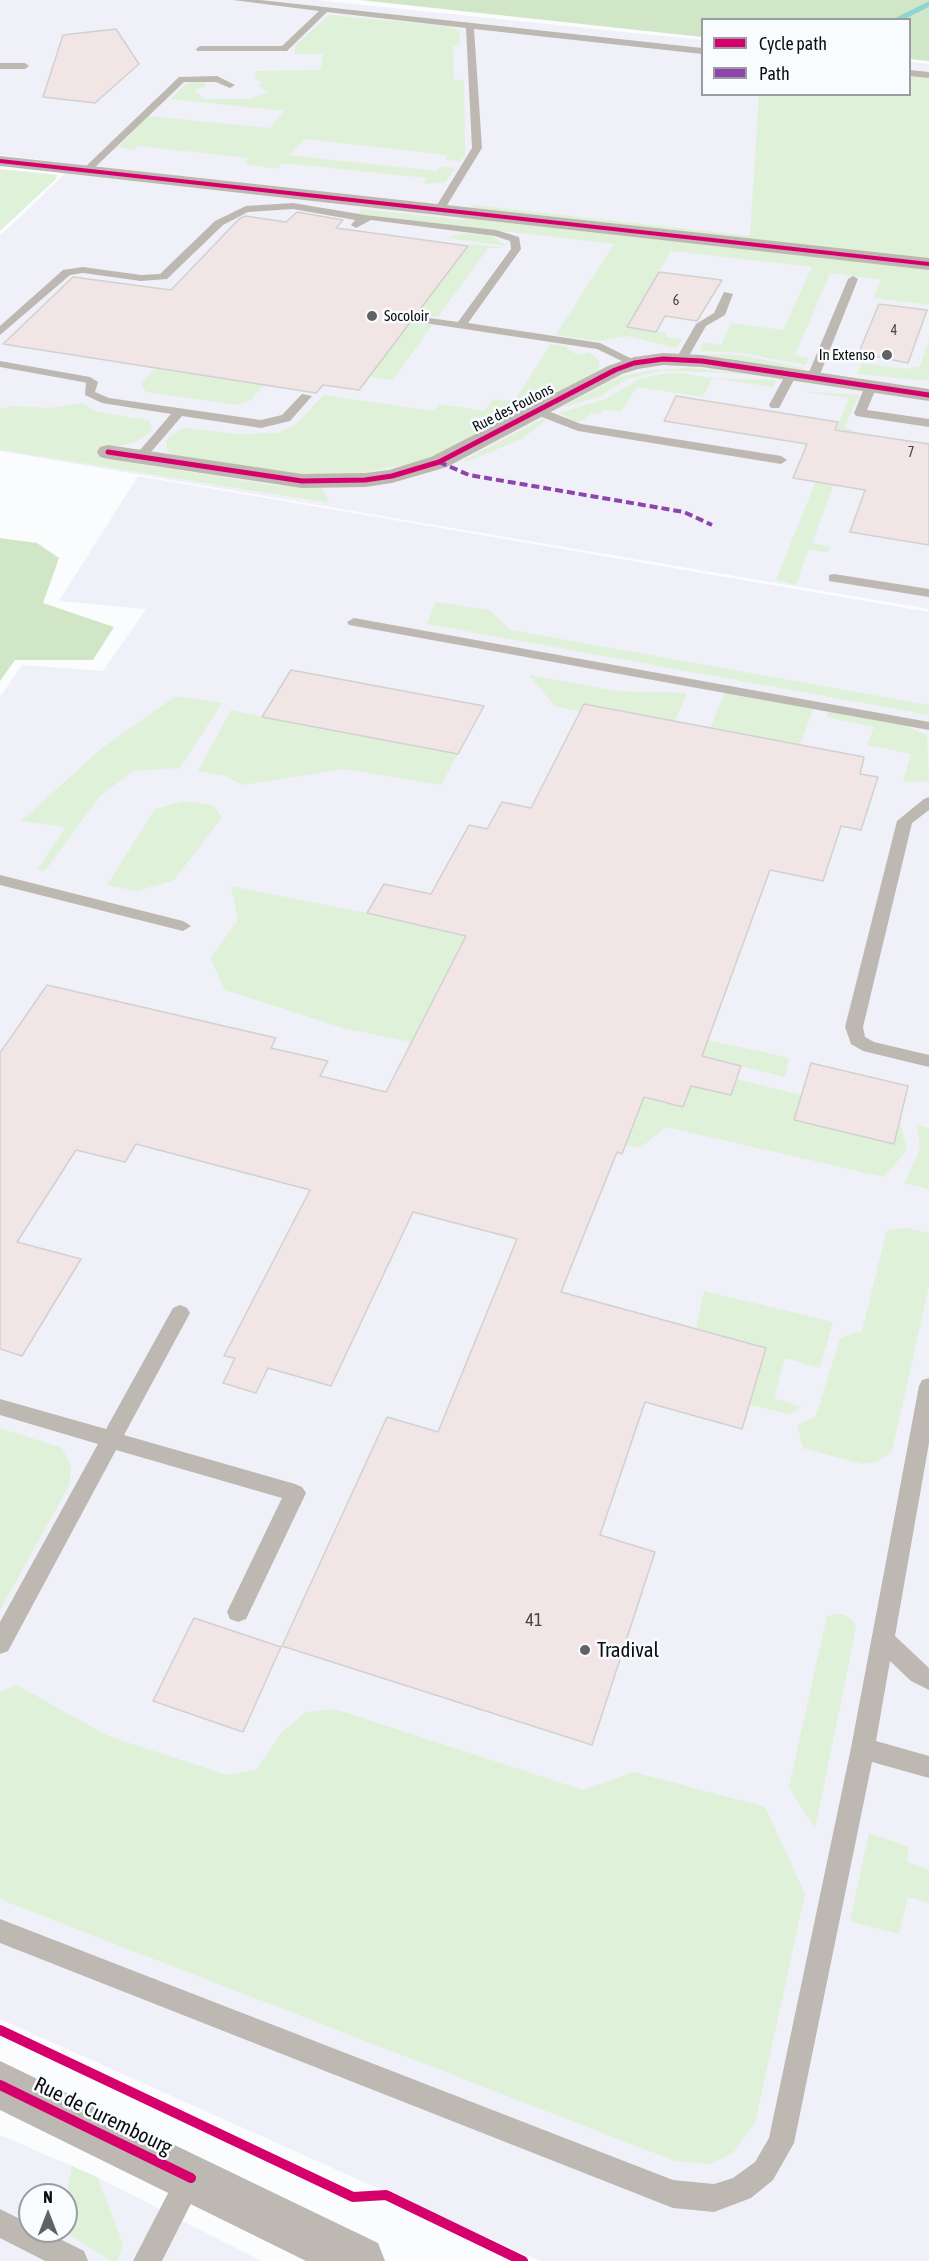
<!DOCTYPE html>
<html>
<head>
<meta charset="utf-8">
<style>
  body { margin:0 }
  #map { position:relative; width:929px; height:2261px; overflow:hidden; background:#fafcfe; font-family:"Asap Condensed",sans-serif }
  canvas { display:block }
  .legend { position:absolute; left:701px; top:18px; width:210px; height:78px; box-sizing:border-box; background:#f9fcff; border:2px solid #9a9c9f; margin:0; padding:8px 10px; list-style:none; font-size:18px; color:#0b0d0f }
  .legend li { display:flex; align-items:center; gap:12px; height:30px }
  .legend b { width:30px; border:2px solid #9a9c9f }
  .north { position:absolute; left:18px; top:2183px; width:60px; height:60px; box-sizing:border-box; background:#f9fcff; border:2px solid #9a9c9f; border-radius:50%; rotate:0deg; font-size:16px; font-weight:700; line-height:24px; text-align:center; color:#0b0d0f }
  .north::after { content:''; display:block; margin:auto; width:21px; height:27px; background:#5f6163; clip-path:polygon(50% 0,100% 100%,50% 72%,0 100%) }
</style>
</head>
<body>
<div id="map">
<canvas width="929" height="2261"></canvas>
<ul class="legend">
<li><b style="height:8px;background:#d6006c"></b>Cycle path</li>
<li><b style="height:8px;background:#8e44ad"></b>Path</li>
</ul>
<div class="north">N</div>
</div>
<script>
const c = document.querySelector('canvas').getContext('2d');
c.lineJoin = 'round';
function paint(path, color) { c.fillStyle = color; c.fill(path, 'evenodd'); }
const toPath = rows => new Path2D(rows.map(r => 'M' + r).join(''));
function trace(path, color, width, dash) { c.strokeStyle = color; c.lineWidth = width; c.lineCap = dash ? 'butt' : 'round'; c.setLineDash(dash || []); c.stroke(path); }
function drawText(font, color, halo, rows, align = 'center') {
  c.font = font + ' "Asap Condensed",sans-serif'; c.lineWidth = 5; c.setLineDash([]); c.textBaseline = 'middle'; c.strokeStyle = halo; c.fillStyle = color; for (const [text, x, y, turn = 0] of rows) {
    c.save(); c.translate(x, y); c.rotate((+turn || 0) * Math.PI / 180); c.textAlign = isNaN(turn) ? turn : align; if (halo) c.strokeText(text, 0, 0); c.fillText(text, 0, 0); c.restore();
  }
}
paint(toPath([
  [0,0,315,0,702,40,702,94,910,94,910,62,929,64,929,609,0,451,0,236,75,164,0,155],
  [138,476,929,612,929,2261,540,2261,0,2019,0,697,22,665,103,671,146,609,59,601],
  [0,2135,97,2177,261,2261,0,2261],
  [30,2195,66,2195,66,2231,30,2231]
]), '#f0f0f8');
paint(toPath([
  [329,15,446,26,459,30,460,44,453,46,454,79,464,81,465,156,460,161,445,160,448,155,305,139,288,155,437,171,441,166,455,169,444,183,423,184,427,178,282,163,277,169,244,164,248,158,138,146,133,150,119,147,148,116,270,128,284,111,171,99,184,85,192,81,204,82,207,86,194,90,204,99,249,99,269,92,258,86,262,82,255,78,256,71,321,70,323,54,294,54,296,45],
  [910,75,929,77,929,262,469,211,473,205,750,236,759,95,910,94],
  [0,169,58,175,55,178,57,178,0,231],
  [361,209,463,220,466,217,929,268,929,305,874,298,881,280,830,273,795,355,809,358,806,365,742,353,700,351,703,342,721,345,731,323,783,330,812,267,671,251,627,327,667,333,665,337,683,340,675,348,627,336,599,341,556,335,614,244,358,214],
  [462,233,492,236,506,246,446,238],
  [470,244,504,248,488,248,438,317,417,313],
  [411,322,432,325,393,380,369,377],
  [929,340,929,381,857,374,862,363,906,369,920,366],
  [551,344,565,346,577,355,589,352,599,361,599,368,595,373,442,454,419,462,361,473,301,476,174,457,167,450,166,443,170,436,184,428,238,434,276,433,296,425,323,395,434,411,439,404,485,411,493,399,514,401],
  [703,354,741,355,804,368,802,371],
  [155,368,264,385,250,401,236,405,146,392,141,384],
  [690,368,760,375,664,370,627,379,601,396,560,408,619,377,652,370],
  [681,373,711,378,776,380,773,387,712,378,703,397,637,387,621,412,603,409,600,414,591,413,585,420,576,422,560,413,605,399,640,379,662,374],
  [800,391,859,395,844,428,854,430,853,433,812,543,830,546,828,552,808,550,796,585,776,580,849,398],
  [82,403,97,412,148,420,153,427,149,433,136,442,108,449,99,458,279,486,321,488,330,503,0,450,0,409,11,406,49,408],
  [542,419,546,420,522,439,466,462,464,460],
  [436,602,489,610,511,630,929,705,929,715,427,624],
  [529,675,617,691,687,693,675,721,584,704,580,712,555,706],
  [725,692,813,709,800,745,710,728],
  [176,696,222,703,180,768,133,771,100,796,45,871,37,870,66,827,21,821,101,749],
  [231,710,262,717,458,754,441,785,343,769,243,785,225,776,198,771],
  [829,711,904,726,927,735,929,781,903,782,911,754,867,745,874,727,827,717],
  [185,801,213,805,222,817,174,880,137,891,107,885,155,809],
  [231,886,367,913,466,936,411,1042,343,1028,225,990,210,958,238,920],
  [708,1040,789,1058,785,1077,702,1056],
  [737,1079,801,1095,794,1120,893,1144,900,1120,907,1150,884,1177,666,1127,640,1148,625,1145,644,1097,683,1107,691,1085,731,1095],
  [917,1125,929,1128,929,1189,904,1183,920,1150],
  [906,1228,929,1233,929,1286,892,1451,878,1461,862,1464,803,1448,797,1425,816,1416,840,1338,862,1331,887,1230],
  [704,1291,833,1322,820,1368,785,1358,774,1398,801,1407,791,1414,749,1405,765,1348,696,1329],
  [0,1428,62,1448,71,1466,70,1484,0,1610],
  [836,1614,844,1614,853,1621,856,1628,815,1829,789,1787,827,1616],
  [17,1685,108,1736,227,1775,256,1770,283,1731,306,1712,335,1709,583,1790,634,1772,765,1807,805,1894,755,2123,733,2153,710,2164,675,2161,4,1901,0,1898,0,1691],
  [869,1833,909,1847,907,1862,929,1870,929,1903,908,1897,899,1934,850,1921],
  [72,2166,97,2177,123,2244,117,2261,111,2261,64,2231,66,2197]
]), '#e0f1d9');
paint(toPath([
  [360,0,929,0,929,61,910,59,910,20,702,20,702,37],
  [0,538,37,543,59,558,43,603,114,627,93,660,15,660,0,681]
]), '#d0e6c6');
trace(toPath([
  [897,20,929,4]
]), '#8fd3d3', 5);
const building = toPath([
  [116,29,139,64,95,103,43,97,63,35,116,29],
  [297,212,343,220,336,228,468,246,359,390,323,385,316,393,3,344,73,277,171,290,239,219,245,216,286,222,297,212],
  [659,272,722,280,697,321,665,316,656,332,627,327,659,272],
  [879,304,927,310,908,363,878,357,857,357,879,304],
  [676,396,838,422,835,430,929,444,929,545,850,532,865,490,793,478,807,444,664,421,676,396],
  [291,670,484,706,458,754,262,717,291,670],
  [584,704,864,757,860,774,878,777,861,830,841,826,823,881,770,870,702,1056,741,1066,731,1095,691,1086,683,1107,644,1097,622,1154,617,1152,561,1292,766,1348,742,1429,645,1402,600,1535,655,1552,592,1745,282,1646,387,1417,438,1432,517,1239,413,1212,331,1386,268,1368,256,1393,223,1383,235,1358,224,1356,310,1190,136,1144,125,1162,76,1150,17,1242,81,1259,22,1356,0,1349,0,1053,47,985,276,1038,271,1048,328,1061,320,1076,386,1092,466,936,367,913,384,884,431,894,469,825,487,829,502,802,531,808,584,704],
  [811,1063,908,1086,894,1144,794,1120,811,1063],
  [194,1618,281,1647,243,1732,153,1701,194,1618]
]);
paint(building, '#f1e5e6');
trace(building, '#d1d1d1', 1.5);
paint(toPath([
  [233,0,260,0,702,48,702,54,474,29,482,148,444,210,439,213,434,210,472,148,466,28,327,12,287,51,197,51,196,49,200,46,282,46,319,11,233,0],
  [0,63,25,63,29,66,25,69,0,69,0,63],
  [910,70,929,72,929,78,910,76,910,70],
  [217,76,235,85,230,88,216,82,184,82,89,173,83,173,83,169,179,77,217,76],
  [293,203,365,215,496,230,519,237,521,249,468,323,600,343,640,363,630,365,597,349,418,322,416,320,422,317,458,322,511,249,510,241,495,236,371,220,356,228,351,225,355,220,293,209,248,212,223,225,167,279,141,281,83,273,70,275,0,335,0,326,63,270,83,267,141,275,160,274,215,221,246,206,293,203],
  [853,276,858,279,819,377,809,379,807,377,848,279,853,276],
  [724,292,733,294,725,315,706,326,686,361,678,361,676,359,696,324,714,313,724,292],
  [0,361,90,377,98,382,95,392,109,398,261,420,282,415,302,394,312,396,290,421,261,428,182,416,144,460,140,461,134,457,171,414,102,403,85,395,86,383,83,382,0,367,0,361],
  [787,372,797,374,779,408,771,408,769,405,787,372],
  [871,383,877,386,867,410,929,419,929,427,856,416,854,413,865,386,871,383],
  [538,407,581,424,781,456,787,460,781,464,578,431,534,414,532,411,538,407],
  [834,574,929,589,929,597,829,581,829,575,834,574],
  [354,618,929,722,929,730,349,625,347,622,354,618],
  [929,797,929,810,912,823,863,1027,865,1037,874,1042,929,1055,929,1067,863,1051,851,1044,845,1027,897,821,924,799,929,797],
  [0,875,183,921,191,926,183,931,0,885,0,875],
  [180,1305,187,1308,190,1313,124,1435,295,1484,302,1487,306,1493,246,1619,238,1622,230,1619,227,1612,282,1498,116,1450,8,1651,0,1654,0,1622,98,1444,0,1415,0,1399,106,1429,173,1308,180,1305],
  [929,1378,929,1443,895,1636,929,1668,929,1690,911,1681,890,1661,876,1741,929,1756,929,1778,872,1762,794,2143,773,2180,751,2198,714,2212,673,2208,0,1943,0,1919,673,2180,714,2184,733,2178,755,2162,769,2138,851,1748,919,1386,922,1380,929,1378],
  [191,2165,201,2168,204,2178,162,2261,133,2261,181,2168,191,2165],
  [0,2209,30,2224,30,2231,44,2231,84,2251,88,2261,45,2261,0,2238,0,2209]
]), '#beb8b2');
paint(toPath([
  [0,156,929,258,929,270,0,166,0,156],
  [663,353,702,355,929,389,929,401,702,367,663,365,638,369,622,374,447,467,392,483,365,487,302,488,108,459,100,457,97,452,100,447,108,445,302,474,365,473,389,470,431,457,608,366,634,357,663,353],
  [0,2061,378,2243,385,2261,306,2261,0,2110,0,2061]
]), '#beb8b2');
trace(toPath([
  [439,462,469,475,684,512,712,525]
]), '#8e44ad', 4, [8, 4]);
trace(toPath([
  [0,161,929,264]
]), '#d6006c', 4);
trace(toPath([
  [108,452,302,481,365,480,392,476,439,462,615,370,634,363,663,359,702,361,929,395]
]), '#d6006c', 5);
trace(toPath([
  [0,2030,353,2197,386,2195,523,2261],
  [0,2085,191,2178]
]), '#d6006c', 10);
for (const [x, y, r, color] of [
  [372,316,6,"#5f6163"],
  [887,355,6,"#5f6163"],
  [585,1650,6,"#5f6163"]
]) { const dot = new Path2D(); dot.arc(x, y, r, 0, 2 * Math.PI); c.fillStyle = color; c.fill(dot); trace(dot, '#f9fcff', 2); }
drawText('14px', '#444345', null, [
  ["6",676,301],
  ["4",894,331],
  ["7",911,453]
]);
drawText('15px', '#0b0d0f', '#f9fcff', [
  ["Socoloir",384,316],
  ["In Extenso",875,355,"right"]
], 'left');
drawText('15px', '#0b0d0f', '#f9fcff', [
  ["Rue des Foulons",513,408,-27]
]);
drawText('18px', '#444345', null, [
  ["41",534,1620]
]);
drawText('21px', '#0b0d0f', '#f9fcff', [
  ["Tradival",597,1650]
], 'left');
drawText('21px', '#0b0d0f', '#f9fcff', [
  ["Rue de Curembourg",103,2116,26]
]);
</script>
</body>
</html>
